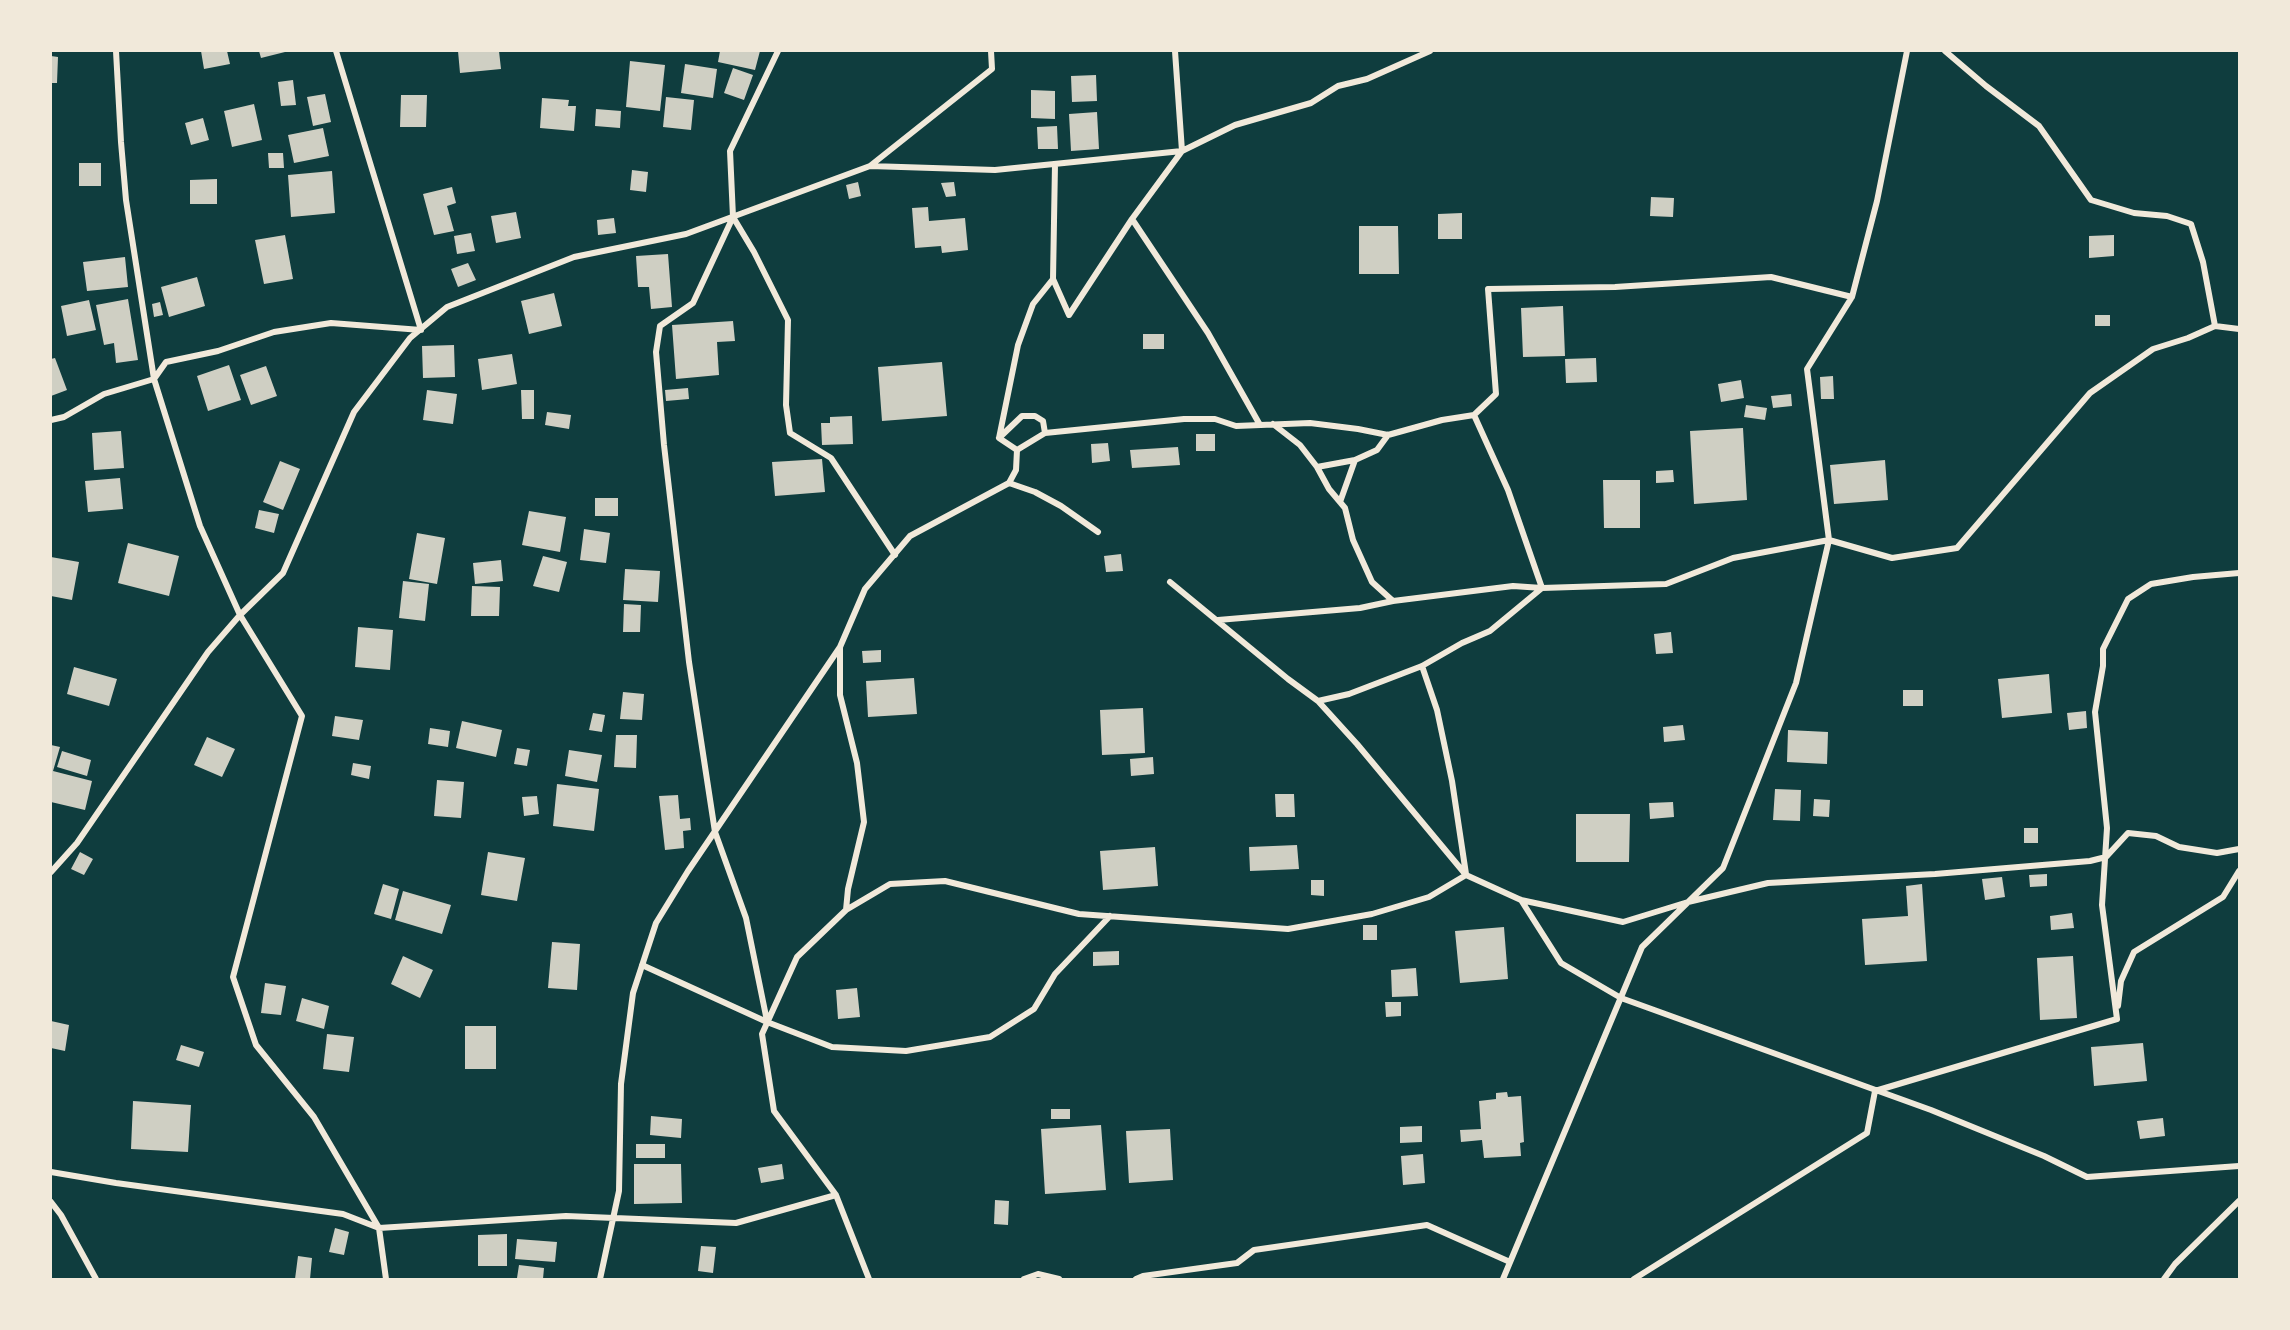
<!DOCTYPE html>
<html>
<head>
<meta charset="utf-8">
<style>
  body { margin:0 }
  #map { position:relative; width:2290px; height:1330px; overflow:hidden; background:#0f3d3e; font-family:"DejaVu Sans",sans-serif }
  canvas { display:block }
  .frame { position:absolute; inset:0; border:52px solid #f1e9da; pointer-events:none }
</style>
</head>
<body>
<div id="map">
<canvas width="2290" height="1330"></canvas>
<div class="frame"></div>
</div>
<script>
const c = document.querySelector('canvas').getContext('2d');
c.lineJoin = 'round';
function paint(path, color) { c.fillStyle = color; c.fill(path, 'evenodd'); }
const toPath = rows => new Path2D(rows.map(r => 'M' + r).join(''));
function trace(path, color, width, dash) { c.strokeStyle = color; c.lineWidth = width; c.lineCap = dash ? 'butt' : 'round'; c.setLineDash(dash || []); c.stroke(path); }
paint(toPath([
  [201,51,227,51,230,64,204,69],
  [259,51,285,51,285,52,261,58],
  [458,51,499,51,501,69,460,73],
  [720,51,760,51,755,70,718,62],
  [51,56,58,57,57,83,51,83],
  [630,61,665,65,660,111,626,107],
  [685,64,717,69,713,98,681,93],
  [733,68,753,75,744,100,724,93],
  [1096,75,1097,101,1072,102,1071,76],
  [293,80,296,105,281,106,278,82],
  [1031,90,1055,91,1055,119,1031,118],
  [325,94,331,122,313,126,307,97],
  [401,95,427,95,426,127,400,127],
  [666,97,694,100,691,130,663,127],
  [542,98,569,100,568,106,576,106,574,131,540,128],
  [254,104,262,140,232,147,224,111],
  [596,109,621,111,620,128,595,126],
  [1097,112,1099,149,1071,151,1069,114],
  [203,118,209,140,191,145,185,123],
  [1057,126,1058,149,1038,149,1037,127],
  [323,128,329,156,294,163,288,135],
  [268,153,283,153,284,168,269,168],
  [79,163,101,163,101,186,79,186],
  [632,170,648,172,646,192,630,190],
  [332,171,335,213,291,217,288,175],
  [217,179,217,204,190,204,190,180],
  [858,182,861,196,849,199,846,185],
  [954,182,956,196,946,197,941,183],
  [452,187,456,203,447,206,454,231,434,235,423,194],
  [1651,197,1674,198,1673,217,1650,216],
  [928,207,929,221,965,218,968,250,942,253,941,246,915,248,912,208],
  [516,212,521,238,496,243,491,216],
  [1462,213,1462,239,1438,239,1438,214],
  [614,218,616,233,598,235,597,220],
  [1359,226,1398,226,1399,274,1359,274],
  [471,233,475,251,457,254,454,236],
  [285,235,293,279,264,284,255,240],
  [2114,235,2114,256,2089,258,2089,236],
  [668,254,672,307,651,309,649,287,638,287,636,256],
  [125,257,128,287,87,291,83,262],
  [468,263,476,280,458,287,451,269],
  [197,277,205,306,169,317,161,287],
  [554,293,562,326,529,334,521,301],
  [128,299,138,360,116,363,114,343,104,345,96,305],
  [89,300,96,330,67,336,61,306],
  [160,302,163,315,154,317,152,304],
  [1563,306,1565,356,1523,357,1521,308],
  [2095,315,2110,315,2110,326,2095,326],
  [733,321,735,341,717,342,719,375,676,379,672,325],
  [1143,334,1164,334,1164,349,1143,349],
  [454,345,455,377,423,378,422,346],
  [512,354,517,384,482,390,478,359],
  [55,358,67,390,51,396,51,359],
  [1596,358,1597,382,1566,383,1565,359],
  [942,362,947,416,882,421,878,367],
  [229,365,241,400,208,411,197,376],
  [266,366,277,396,251,405,240,375],
  [1833,376,1834,399,1821,399,1820,377],
  [1741,380,1744,398,1721,402,1718,384],
  [688,388,689,399,666,401,665,390],
  [427,390,457,394,453,424,423,420],
  [521,390,534,390,534,419,522,419],
  [1791,394,1792,406,1773,408,1771,396],
  [1746,405,1767,408,1765,420,1744,417],
  [547,412,571,415,569,429,545,425],
  [852,416,853,444,822,445,821,423,830,423,830,417],
  [1743,428,1747,500,1694,504,1690,431],
  [121,431,124,468,94,470,92,433],
  [1196,434,1215,434,1215,451,1196,451],
  [1108,443,1110,461,1092,463,1091,444],
  [1178,447,1180,465,1132,468,1130,450],
  [822,459,825,492,775,496,772,462],
  [1885,460,1888,500,1834,504,1830,465],
  [280,461,300,469,283,510,263,502],
  [1673,470,1674,482,1656,483,1656,471],
  [120,478,123,509,88,512,85,481],
  [1603,480,1640,480,1640,528,1604,528],
  [595,498,618,498,618,516,595,516],
  [259,510,279,514,274,533,255,528],
  [529,511,566,517,560,552,522,545],
  [584,529,610,533,606,563,580,560],
  [417,533,445,538,437,584,409,579],
  [128,543,179,556,169,596,118,583],
  [1121,554,1123,571,1106,572,1104,556],
  [543,556,567,562,559,592,533,586],
  [51,557,79,562,72,600,51,596],
  [501,560,503,581,475,584,473,563],
  [625,569,660,571,658,602,623,600],
  [403,581,429,584,425,621,399,618],
  [472,586,500,587,499,616,471,616],
  [624,604,641,605,640,632,623,632],
  [358,627,393,630,390,670,355,667],
  [1671,632,1673,653,1656,654,1654,634],
  [881,650,881,662,863,663,862,651],
  [74,667,117,679,109,706,67,694],
  [2049,674,2052,713,2002,718,1998,679],
  [914,678,917,714,868,717,866,681],
  [1903,690,1923,690,1923,706,1903,706],
  [623,692,644,694,642,720,620,719],
  [1143,708,1145,753,1102,755,1100,710],
  [2086,711,2087,728,2069,730,2067,713],
  [593,713,605,715,602,732,589,730],
  [335,716,363,720,359,740,332,736],
  [462,721,502,730,496,757,456,748],
  [1683,725,1685,740,1664,742,1663,727],
  [430,728,450,731,448,747,428,744],
  [1788,730,1828,732,1827,764,1787,762],
  [616,735,637,735,636,768,614,767],
  [207,737,235,749,222,777,194,765],
  [51,745,60,747,53,771,92,781,85,810,51,802],
  [517,748,530,750,527,766,514,764],
  [569,750,602,755,597,782,565,776],
  [62,751,91,760,87,776,57,767],
  [1153,757,1154,774,1131,776,1130,759],
  [353,763,371,766,369,779,351,775],
  [437,780,464,782,461,818,434,816],
  [557,784,599,789,594,831,553,826],
  [1775,789,1801,790,1800,821,1773,820],
  [1275,794,1294,794,1295,817,1276,817],
  [678,795,680,819,690,818,691,830,683,831,684,848,665,850,659,796],
  [537,796,539,814,524,816,522,797],
  [1814,799,1830,800,1829,817,1813,816],
  [1673,802,1674,817,1650,819,1649,803],
  [1576,814,1630,814,1629,862,1576,862],
  [2024,828,2038,828,2038,843,2024,843],
  [1297,845,1299,869,1250,871,1249,847],
  [1155,847,1158,886,1103,890,1100,851],
  [80,852,93,859,84,875,71,869],
  [488,852,525,858,517,901,481,895],
  [2047,874,2047,886,2030,887,2029,875],
  [2002,877,2005,897,1985,900,1982,879],
  [1311,880,1324,880,1324,896,1311,895],
  [383,884,399,889,391,919,374,914],
  [1922,884,1927,961,1865,965,1862,919,1908,916,1906,886],
  [403,891,451,905,442,934,395,920],
  [2072,913,2074,928,2051,930,2050,916],
  [1363,925,1377,925,1377,940,1363,940],
  [1504,927,1508,979,1460,983,1455,931],
  [552,942,580,944,577,990,548,988],
  [1119,951,1119,965,1093,966,1093,952],
  [403,956,433,970,420,998,391,984],
  [2073,956,2077,1018,2040,1020,2037,958],
  [1416,968,1418,996,1392,997,1391,970],
  [265,983,286,986,281,1015,261,1013],
  [857,988,860,1017,838,1019,836,990],
  [302,998,329,1006,324,1029,296,1021],
  [1385,1002,1401,1002,1401,1016,1386,1017],
  [51,1021,69,1025,65,1051,51,1048],
  [465,1026,496,1026,496,1069,465,1069],
  [327,1034,354,1037,349,1072,323,1069],
  [2143,1043,2147,1081,2094,1086,2091,1047],
  [181,1045,204,1052,199,1067,176,1060],
  [1507,1092,1508,1097,1521,1096,1524,1142,1520,1143,1521,1156,1484,1158,1482,1140,1461,1142,1460,1130,1481,1129,1479,1101,1496,1099,1496,1093],
  [133,1101,191,1105,188,1152,131,1149],
  [1051,1109,1070,1109,1070,1119,1051,1119],
  [651,1116,682,1119,681,1138,650,1135],
  [2163,1118,2165,1136,2140,1139,2137,1121],
  [1101,1125,1106,1190,1045,1194,1041,1129],
  [1422,1126,1422,1142,1400,1143,1400,1127],
  [1170,1129,1173,1180,1129,1183,1126,1131],
  [636,1144,665,1144,665,1158,636,1158],
  [1423,1154,1425,1183,1403,1185,1401,1156],
  [634,1164,681,1164,682,1203,634,1204],
  [782,1164,784,1179,761,1183,758,1168],
  [995,1200,1009,1201,1008,1225,994,1224],
  [335,1228,349,1232,344,1255,329,1252],
  [507,1234,507,1266,478,1266,478,1235],
  [517,1239,557,1242,555,1262,515,1259],
  [701,1246,716,1247,713,1273,698,1271],
  [298,1256,312,1258,310,1279,295,1279],
  [519,1265,544,1268,543,1279,517,1278]
]), '#cfcfc3');
trace(toPath([
  [336,51,421,330,331,323,274,332,218,351,166,362,154,379,200,526,240,615,302,716,233,977,256,1045,314,1117,379,1228,386,1279],
  [778,51,730,151,733,217,754,252,788,320,786,405,790,433,831,458,895,555],
  [1945,51,1986,86,2039,126,2091,200,2134,213,2167,216,2191,224,2203,262,2215,326],
  [1055,164,1053,279,1069,315,1132,219,1182,151,1175,51],
  [870,166,995,170,1182,151,1235,125,1311,103,1338,86,1367,79,1430,51],
  [733,217,693,303,660,326,656,352,664,445,689,662,715,832,746,918,767,1021],
  [1132,219,1208,333,1260,425],
  [1474,415,1508,490,1542,588,1666,584,1733,558,1829,540,1892,558,1957,548,2090,393,2153,349,2188,338,2215,326,2239,329],
  [51,420,64,417,104,394,154,379,126,200,121,142,116,51],
  [1045,433,1184,419,1215,419,1236,426,1310,423,1358,429,1388,435,1442,420,1474,415,1496,394,1488,289,1615,287,1771,277,1852,297],
  [999,438,1022,416,1035,416,1043,421,1045,433,1017,450,999,438,1018,345,1033,304,1053,279],
  [1317,467,1355,460,1377,450,1388,435],
  [1009,483,1035,492,1061,506,1098,532],
  [1340,502,1355,460],
  [1170,582,1288,679,1318,701,1349,694,1422,666,1462,643,1490,631,1542,588,1513,586,1393,601,1372,582,1353,540,1345,508,1329,489,1317,467,1300,445,1273,424],
  [1218,620,1360,608,1393,601],
  [1422,666,1437,710,1452,781,1466,874],
  [1318,701,1357,744,1466,875,1521,900,1623,922,1688,902,1768,883,1935,874,2090,861,2106,857,2128,833,2156,836,2179,847,2217,853,2239,849],
  [51,872,77,843,208,652,240,615,283,573,354,412,410,338,447,307,574,257,686,234,870,166,992,69,991,51],
  [1521,900,1561,963,1621,998,1931,1110,2044,1156,2087,1177,2239,1166],
  [846,910,848,889,864,822,857,763,840,695,840,647,865,589,910,536,1009,483,1016,470,1017,450],
  [642,965,767,1022,832,1047,906,1051,990,1037,1034,1009,1055,974,1110,916],
  [2118,1006,2121,981,2134,952,2223,897,2239,871],
  [2117,1019,2102,905,2107,828,2095,712,2103,666,2103,649,2128,599,2151,584,2193,577,2239,573],
  [51,1172,116,1183,343,1214,379,1228,566,1216,736,1223,836,1195],
  [51,1202,61,1215,96,1279],
  [600,1279,619,1191,621,1084,633,993,656,923,688,871,840,647],
  [869,1279,836,1195,774,1111,762,1034,797,957,846,910,890,884,945,881,1079,914,1288,929,1372,914,1429,897,1466,875],
  [1024,1279,1038,1274,1059,1279],
  [1136,1279,1143,1276,1237,1263,1254,1250,1427,1225,1510,1262],
  [1503,1279,1642,947,1723,868,1796,683,1829,540,1807,369,1852,297,1877,201,1907,51],
  [1634,1279,1867,1133,1875,1091,2117,1019],
  [2164,1279,2175,1264,2239,1201]
]), '#f1e9da', 6);
</script>
</body>
</html>
